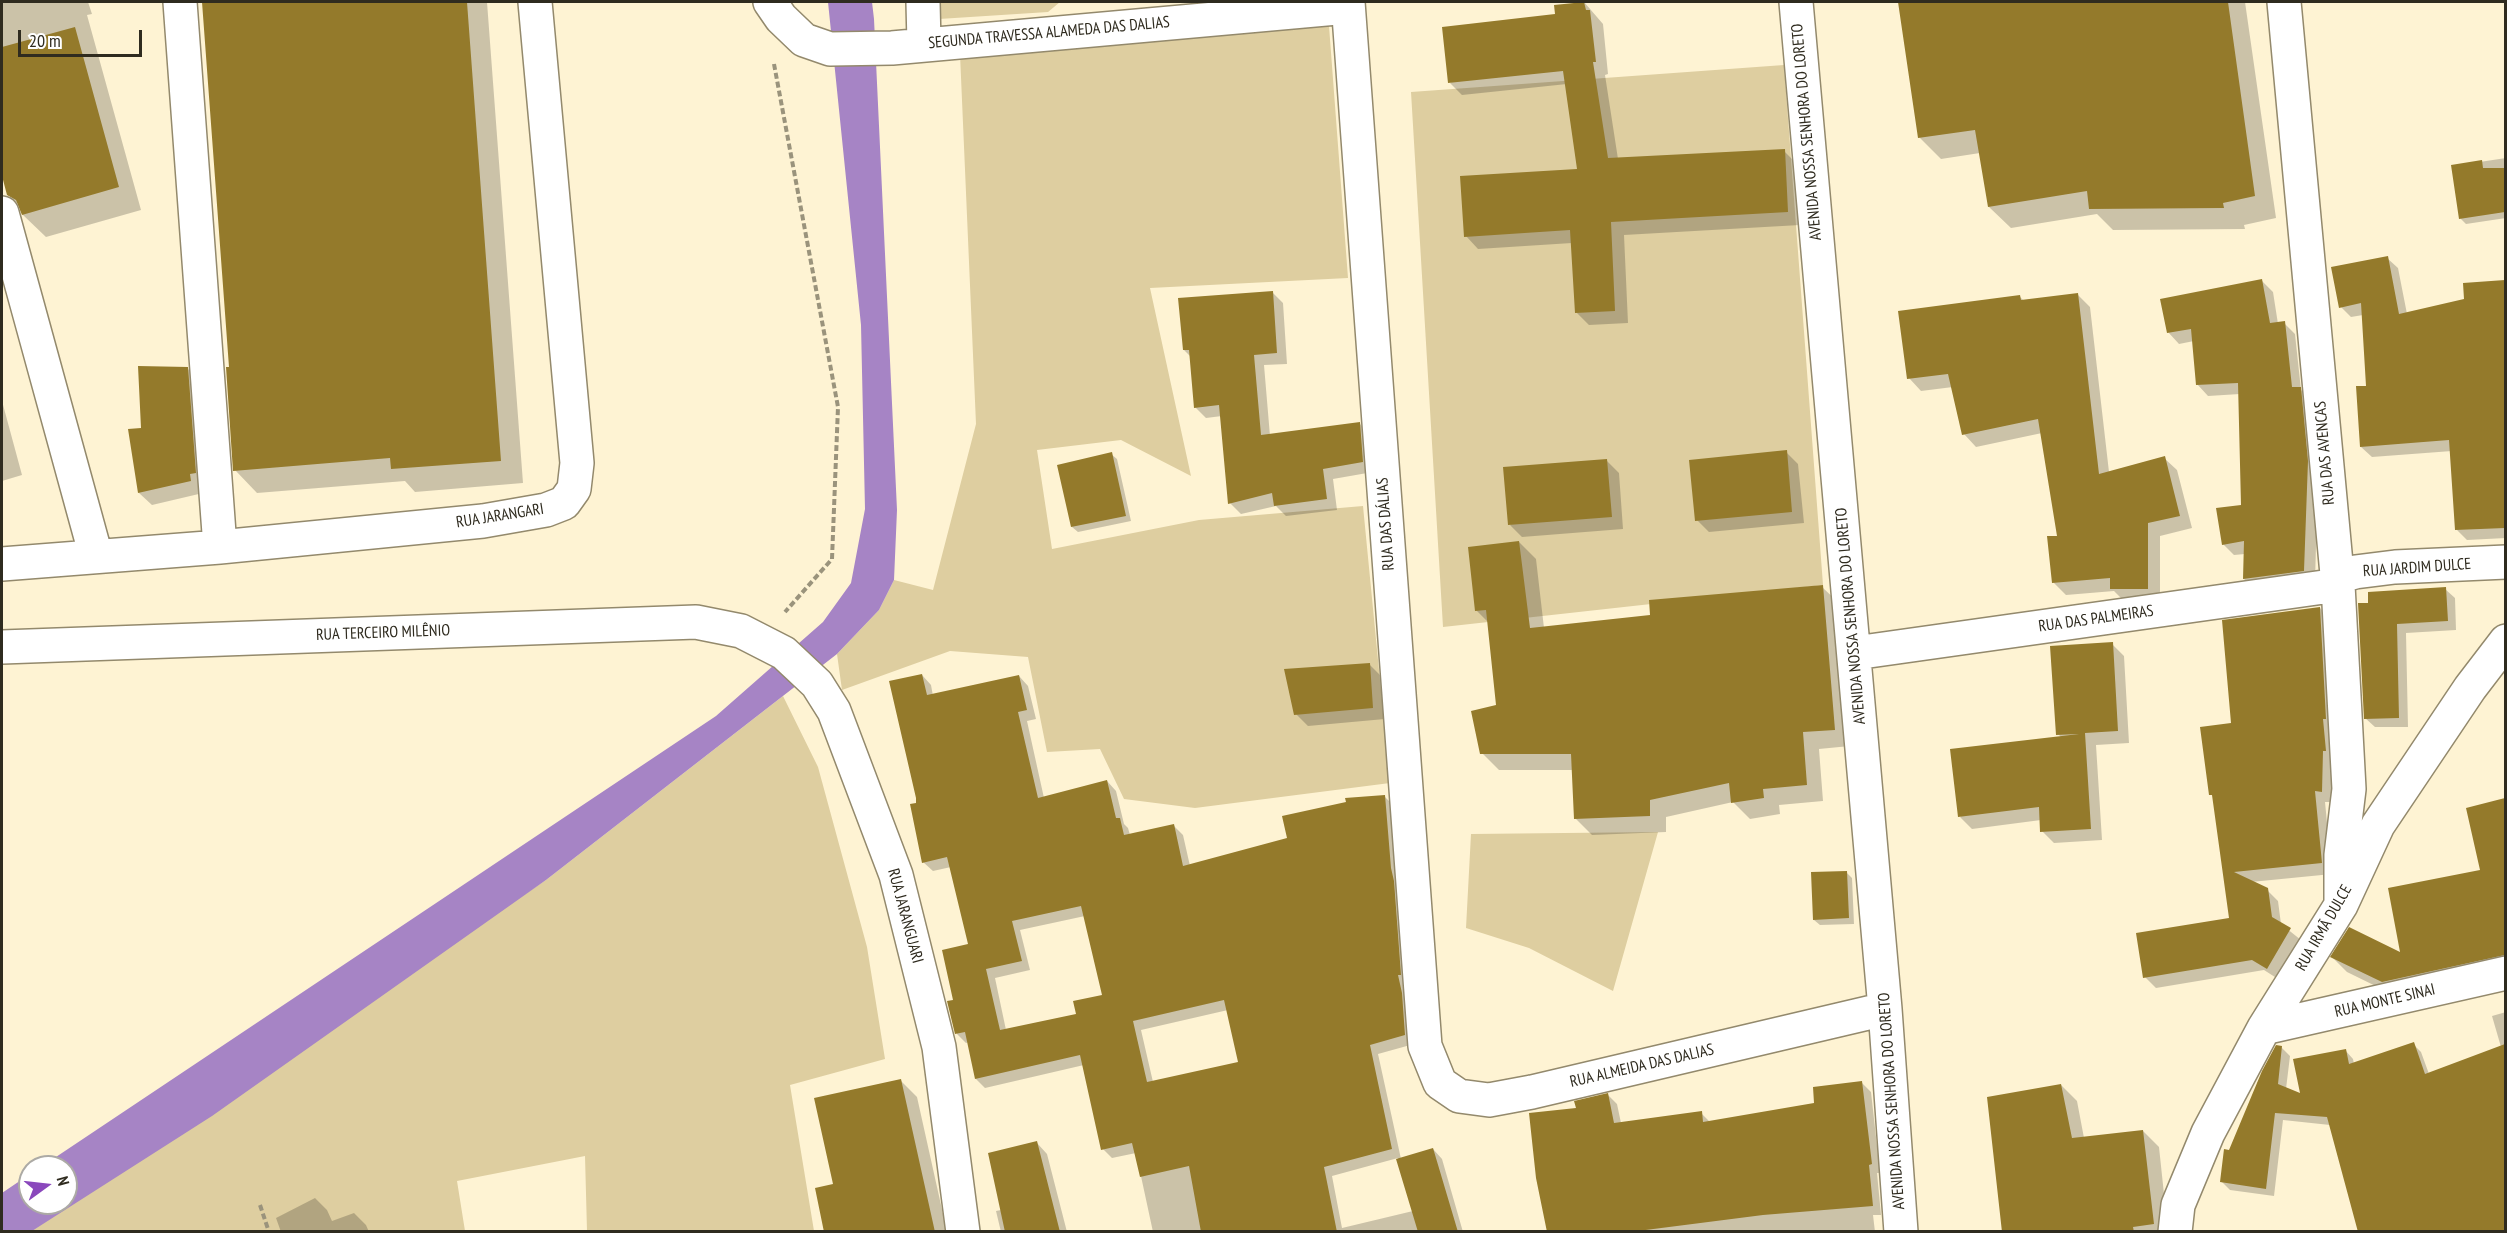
<!DOCTYPE html>
<html>
<head>
<meta charset="utf-8">
<style>
  body { margin:0 }
  #map { position:relative; width:2507px; height:1233px; overflow:hidden; background:#fef3d3; font-family:"PT Sans Narrow",sans-serif }
  canvas { display:block }
  .frame { position:absolute; inset:0; border:3px solid #2f2b1f; pointer-events:none }
  .north { position:absolute; left:18px; top:1155px; width:60px; height:60px; box-sizing:border-box; background:#fff; border:2px solid #acaaa5; border-radius:50%; rotate:75deg; font-size:16px; font-weight:700; line-height:24px; text-align:center; color:#2f2b1f }
  .north::after { content:''; display:block; margin:auto; width:21px; height:27px; background:#8a48bc; clip-path:polygon(50% 0,100% 100%,50% 72%,0 100%) }
  .scale { position:absolute; left:18px; top:30px; width:124px; height:27px; box-sizing:border-box; border:3px solid #2f2b1f; border-top:0; padding-left:8px; font-size:18px; line-height:21px; white-space:nowrap; color:#2f2b1f; -webkit-text-stroke:4px #fff; paint-order:stroke }
</style>
</head>
<body>
<div id="map">
<canvas width="2507" height="1233"></canvas>
<div class="frame"></div>
<div class="north">N</div>
<div class="scale">20 m</div>
</div>
<script>
const c = document.querySelector('canvas').getContext('2d');
c.lineJoin = 'round';
function paint(path, color) { c.fillStyle = color; c.fill(path, 'evenodd'); }
const toPath = rows => new Path2D(rows.map(r => 'M' + r).join(''));
function trace(path, color, width, dash) { c.strokeStyle = color; c.lineWidth = width; c.lineCap = dash ? 'butt' : 'round'; c.setLineDash(dash || []); c.stroke(path); }
function drawText(font, color, halo, rows, align = 'center') {
  c.font = font + ' "PT Sans Narrow",sans-serif'; c.lineWidth = 5; c.setLineDash([]); c.textBaseline = 'middle'; c.strokeStyle = halo; c.fillStyle = color; for (const [text, x, y, turn = 0] of rows) {
    c.save(); c.translate(x, y); c.rotate((+turn || 0) * Math.PI / 180); c.textAlign = isNaN(turn) ? turn : align; if (halo) c.strokeText(text, 0, 0); c.fillText(text, 0, 0); c.restore();
  }
}
paint(toPath([
  [938,2,1060,2,1048,12,939,19],
  [1329,26,1348,278,1150,288,1191,476,1121,440,1037,450,1052,549,1199,520,1363,506,1390,783,1195,808,1124,799,1100,749,1047,752,1028,657,950,651,842,690,837,654,879,610,894,580,933,590,976,424,960,54],
  [1784,65,1823,585,1443,627,1411,92],
  [783,696,818,767,867,947,885,1059,790,1085,814,1231,587,1231,585,1156,457,1181,465,1231,22,1232,546,880],
  [1658,832,1613,991,1529,948,1466,928,1471,834]
]), '#decea0');
paint(toPath([
  [828,2,872,2,874,19,897,510,894,580,879,610,837,654,546,880,212,1116,32,1231,2,1232,2,1193,30,1174,30,1203,66,1203,66,1167,41,1167,716,716,823,622,851,583,865,509,861,325]
]), '#a684c5');
paint(toPath([
  [2,2,88,2,92,14,87,15,141,210,46,237,23,215,20,206,8,194,2,171],
  [204,2,487,2,523,483,415,492,405,481,257,493,235,470,231,369],
  [1584,2,1603,24,1608,74,1605,75,1618,159,1784,151,1797,164,1800,225,1624,235,1628,323,1589,325,1576,312,1572,243,1478,249,1466,236,1578,170,1567,84,1462,95,1450,83,1557,15,1556,6],
  [1900,2,2245,2,2276,218,2244,225,2245,229,2113,230,2097,214,2011,228,1989,207,1980,153,1941,159,1919,137],
  [2506,158,2506,218,2466,224,2460,218,2453,166],
  [2387,258,2398,268,2407,314,2465,300,2464,284,2506,282,2506,538,2467,540,2457,530,2452,451,2372,457,2361,447,2367,387,2363,315,2351,317,2341,307],
  [2262,281,2273,292,2278,324,2284,323,2295,334,2301,390,2311,400,2318,473,2315,582,2255,590,2244,579,2245,554,2234,555,2223,544,2242,506,2240,394,2208,396,2197,384,2194,341,2179,344,2168,332],
  [1272,292,1283,303,1287,364,1264,365,1270,436,1360,424,1370,435,1373,472,1333,479,1337,510,1286,516,1276,506,1241,514,1230,503,1222,416,1206,418,1195,407,1191,357,1184,350],
  [2078,295,2090,307,2109,472,2164,458,2177,470,2192,528,2160,536,2160,601,2124,601,2114,591,2066,595,2053,582,2059,537,2042,433,1976,447,1964,434,1953,387,1921,391,1909,378,2020,297,2024,301],
  [187,368,199,380,203,493,152,505,139,493,142,429],
  [2,401,22,475,2,481],
  [1786,452,1798,464,1804,523,1709,532,1697,520],
  [1111,454,1117,459,1131,521,1078,532,1072,527],
  [1607,461,1619,473,1623,529,1522,537,1510,525],
  [1519,542,1536,559,1544,628,1652,616,1822,587,1839,603,1850,746,1819,749,1823,801,1779,805,1780,814,1750,819,1733,802,1666,817,1666,832,1592,835,1575,818,1574,770,1499,770,1482,753,1498,707,1489,623,1476,610],
  [2445,589,2455,598,2456,630,2406,633,2408,727,2375,727,2365,718,2359,605],
  [2320,608,2331,619,2333,761,2332,802,2325,802,2332,874,2251,882,2267,890,2278,901,2281,924,2301,940,2278,979,2264,970,2156,988,2145,977,2231,919,2214,798,2211,794,2233,724],
  [2112,644,2124,656,2129,743,2096,745,2102,840,2054,843,2042,831,2041,820,1972,829,1960,817,2061,737,2058,734],
  [1369,664,1381,676,1385,719,1308,726,1296,714],
  [922,675,931,685,933,696,1019,676,1028,686,1036,719,1027,721,1044,798,1107,781,1116,791,1124,824,1128,828,1130,835,1174,826,1183,835,1190,866,1288,839,1384,796,1394,806,1414,1044,1378,1054,1401,1159,1433,1149,1442,1159,1463,1232,1153,1232,1136,1153,1112,1158,1103,1149,1084,1065,985,1088,976,1079,969,1042,966,1043,957,1034,955,1001,969,945,951,867,933,871,923,862,917,804],
  [1085,916,1103,996,1078,1015,1006,1030,995,978,1030,970,1020,930],
  [1228,1010,1239,1063,1153,1082,1141,1030],
  [1398,1158,1413,1211,1342,1228,1332,1176],
  [2506,799,2506,972,2398,997,2347,972,2332,957,2402,955,2482,871,2467,809],
  [1846,872,1852,878,1854,924,1820,925,1814,920],
  [2506,1012,2506,1232,2379,1232,2330,1125,2283,1120,2274,1196,2230,1190,2222,1182,2230,1152,2281,1047,2290,1056,2286,1089,2302,1096,2345,1050,2353,1059,2354,1064,2413,1044,2421,1052,2429,1074,2501,1047,2492,1016],
  [901,1081,917,1097,947,1232,826,1232,835,1185],
  [1862,1083,1871,1092,1880,1173,1877,1173,1881,1215,1873,1215,1875,1232,1730,1232,1730,1230,1549,1232,1578,1109,1608,1095,1617,1104,1621,1123,1701,1113,1710,1122,1816,1105],
  [2061,1085,2077,1101,2084,1138,2143,1131,2159,1147,2168,1232,2002,1232],
  [1037,1143,1047,1154,1067,1232,1001,1232,996,1211,1001,1210],
  [315,1198,327,1210,332,1221,354,1213,366,1225,369,1232,281,1232,276,1218]
]), '#0003');
paint(toPath([
  [202,2,467,2,501,461,391,469,390,458,233,471,226,367,229,367],
  [1584,2,1586,10,1590,10,1596,62,1593,62,1608,158,1785,149,1788,212,1611,222,1615,311,1575,313,1570,230,1464,237,1460,176,1577,169,1563,71,1448,83,1442,27,1555,14,1554,5],
  [1898,2,2228,2,2255,196,2223,203,2224,208,2089,209,2087,191,1988,207,1975,130,1918,138],
  [75,27,119,187,22,215,16,200,7,195,2,176,2,47],
  [2482,160,2483,168,2505,168,2505,212,2459,219,2451,165],
  [2388,256,2399,314,2464,299,2463,283,2505,280,2505,528,2455,530,2449,440,2360,447,2356,386,2366,386,2361,303,2339,308,2331,267],
  [2262,279,2270,323,2285,321,2292,387,2301,387,2308,461,2304,571,2243,579,2244,541,2222,545,2216,508,2241,505,2238,383,2196,385,2191,329,2167,333,2160,299],
  [1273,291,1277,353,1254,355,1261,435,1360,422,1363,462,1323,469,1327,499,1274,506,1272,493,1228,504,1219,405,1194,408,1189,350,1183,350,1178,298],
  [2078,293,2099,474,2165,456,2180,516,2148,523,2148,589,2110,589,2110,578,2052,583,2047,536,2057,536,2038,419,1962,435,1948,374,1907,379,1898,311,2020,295,2021,300],
  [138,366,188,367,196,473,190,474,191,481,138,493,128,429,141,428],
  [1787,450,1792,512,1695,521,1689,460],
  [1112,452,1126,516,1071,527,1057,465],
  [1607,459,1612,517,1508,525,1503,467],
  [1519,541,1530,628,1650,615,1649,600,1823,585,1835,730,1803,732,1807,785,1763,789,1764,798,1731,803,1729,783,1650,800,1650,816,1574,819,1571,754,1480,754,1471,711,1496,705,1486,610,1475,611,1468,547],
  [2446,587,2448,621,2397,624,2399,718,2364,719,2358,603,2368,603,2368,592],
  [2320,607,2326,719,2323,719,2326,751,2323,751,2322,792,2315,791,2322,863,2234,872,2268,888,2272,917,2291,928,2267,969,2252,960,2143,978,2136,933,2229,918,2212,795,2209,795,2200,727,2231,723,2222,620],
  [2113,642,2118,731,2085,733,2091,829,2040,832,2039,807,1958,817,1950,749,2079,734,2056,735,2050,646],
  [1370,663,1373,708,1294,715,1284,669],
  [922,674,927,695,1019,675,1027,710,1018,712,1038,798,1107,780,1116,818,1120,818,1124,835,1174,824,1183,866,1287,838,1282,816,1346,802,1345,798,1385,795,1391,868,1394,881,1401,975,1398,975,1402,993,1405,1035,1370,1045,1392,1149,1324,1167,1337,1232,1201,1232,1189,1166,1140,1177,1132,1143,1101,1150,1080,1055,975,1079,965,1032,955,1034,947,1001,953,1000,942,950,968,944,947,857,922,863,910,804,916,803,916,798,889,681],
  [1081,906,1102,995,1073,1001,1076,1014,1000,1030,986,969,1022,961,1012,921],
  [1224,1000,1238,1062,1147,1082,1133,1021],
  [2505,798,2505,955,2382,982,2330,957,2349,927,2400,952,2388,888,2480,870,2466,808],
  [1847,871,1849,918,1813,920,1811,872],
  [2414,1042,2425,1074,2505,1044,2505,1232,2358,1232,2327,1117,2275,1113,2266,1189,2220,1182,2224,1149,2229,1150,2262,1071,2276,1045,2282,1046,2278,1084,2300,1093,2293,1059,2346,1049,2349,1064],
  [901,1079,935,1232,824,1232,815,1188,833,1184,814,1098],
  [1862,1081,1872,1164,1869,1165,1873,1206,1763,1215,1630,1232,1547,1232,1536,1178,1529,1113,1576,1108,1574,1101,1608,1093,1614,1123,1702,1111,1703,1122,1814,1103,1813,1087],
  [2061,1084,2072,1138,2143,1130,2154,1224,2133,1227,2134,1232,2002,1232,1987,1097],
  [1037,1141,1060,1232,1005,1232,988,1153],
  [1433,1148,1458,1232,1418,1232,1396,1159]
]), '#947a2b');
const minor = toPath([
  [180,2,220,547],
  [770,2,781,18,804,40,830,49,892,48,1348,7],
  [923,2,924,44],
  [1348,2,1425,1046,1440,1083,1459,1096,1489,1100,1532,1092,1885,1009],
  [1796,2,1885,1009,1901,1232],
  [2284,2,2338,585,2349,789,2341,855,2341,905],
  [2,213,96,556],
  [2,564,220,547,483,521,546,510,564,503,574,489,577,463,535,2],
  [2,647,696,622,741,631,784,653,817,684,834,711,896,875,939,1047,963,1232],
  [1855,653,2338,585,2337,577,2355,572,2395,567,2506,562],
  [2264,1028,2506,973],
  [2175,1232,2178,1205,2208,1133,2264,1028,2341,905,2378,825,2470,688,2506,641]
]);
trace(minor, '#93896c', 36);
trace(toPath([
  [774,64,838,407,832,559,785,612],
  [260,1205,269,1232]
]), '#9a937c', 4, [6, 3]);
trace(minor, '#fff', 33);
drawText('16px', '#2f2b1f', '#fff', [
  ["SEGUNDA TRAVESSA ALAMEDA DAS DALIAS",1049,33,-5],
  ["AVENIDA NOSSA SENHORA DO LORETO",1807,132,-95],
  ["RUA DAS AVENCAS",2325,453,-95],
  ["RUA JARANGARI",500,516,-9],
  ["RUA DAS DÁLIAS",1386,524,-94],
  ["RUA JARDIM DULCE",2417,568,-4],
  ["AVENIDA NOSSA SENHORA DO LORETO",1851,616,-95],
  ["RUA DAS PALMEIRAS",2096,619,-8],
  ["RUA TERCEIRO MILÊNIO",383,633,-2],
  ["RUA JARANGUARI",905,916,75],
  ["RUA IRMÃ DULCE",2324,928,-60],
  ["RUA MONTE SINAI",2385,1001,-13],
  ["RUA ALMEIDA DAS DALIAS",1642,1066,-13],
  ["AVENIDA NOSSA SENHORA DO LORETO",1892,1101,-94]
]);
</script>
</body>
</html>
